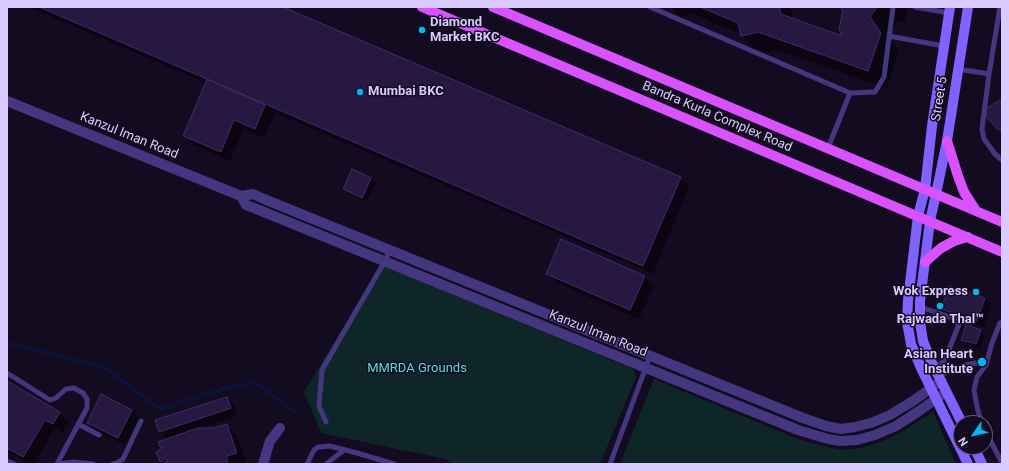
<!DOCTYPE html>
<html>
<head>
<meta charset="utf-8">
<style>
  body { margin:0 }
  #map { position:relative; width:1009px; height:471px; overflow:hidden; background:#130c20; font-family:Roboto,sans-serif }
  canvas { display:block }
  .frame { position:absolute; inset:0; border:8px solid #d9cbff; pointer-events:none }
  .north { position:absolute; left:953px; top:415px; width:40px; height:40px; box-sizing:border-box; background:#130c20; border:1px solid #625879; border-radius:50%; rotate:236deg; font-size:11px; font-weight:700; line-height:16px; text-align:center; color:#d9cbff }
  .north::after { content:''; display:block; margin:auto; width:14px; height:18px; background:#00b6f6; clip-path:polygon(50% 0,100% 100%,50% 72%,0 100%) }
</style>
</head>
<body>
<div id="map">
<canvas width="1009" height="471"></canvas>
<div class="frame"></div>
<div class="north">N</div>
</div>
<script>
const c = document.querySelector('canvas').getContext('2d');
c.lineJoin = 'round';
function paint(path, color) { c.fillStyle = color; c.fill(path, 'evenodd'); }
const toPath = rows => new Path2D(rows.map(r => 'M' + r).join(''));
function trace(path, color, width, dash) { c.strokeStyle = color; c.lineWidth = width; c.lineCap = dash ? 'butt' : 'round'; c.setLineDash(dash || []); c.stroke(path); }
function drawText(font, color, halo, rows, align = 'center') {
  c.font = font + ' Roboto,sans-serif'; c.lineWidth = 3; c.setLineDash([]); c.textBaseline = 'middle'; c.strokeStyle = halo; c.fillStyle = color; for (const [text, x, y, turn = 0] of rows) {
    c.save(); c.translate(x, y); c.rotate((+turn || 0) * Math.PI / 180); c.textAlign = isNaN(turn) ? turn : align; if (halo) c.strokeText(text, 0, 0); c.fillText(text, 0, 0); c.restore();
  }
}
paint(toPath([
  [381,265,633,369,636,377,600,464,453,464,446,459,321,433,304,392],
  [654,379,798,439,826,447,843,450,862,448,881,442,902,432,933,412,956,464,620,464]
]), '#0f2629');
paint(toPath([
  [28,7,280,7,680,178,689,187,653,274,275,113,264,138,244,129,230,161,193,145,184,135,206,83],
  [671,7,790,7,794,20,844,38,844,11,841,7,907,7,905,22,897,21,888,36,899,52,886,88,777,50,760,54,742,36,741,34,693,14,681,17],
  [370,178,375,183,367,202,349,194,344,189],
  [547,273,644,277,654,286,639,319,557,283],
  [984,298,991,305,984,327,972,323,976,327,975,329,980,330,985,335,981,348,967,344,962,339,967,326,964,324,965,321,949,316,942,309],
  [7,382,60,413,69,422,63,433,55,428,34,464,29,464,7,451],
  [227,398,234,405,237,416,197,428,214,429,227,425,236,434,246,462,240,464,163,464,161,461,162,449,168,440,160,431],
  [132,410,139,417,125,445,95,430,88,423]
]), '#0007');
trace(toPath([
  [7,343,104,367,160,409,231,386,256,383,297,413]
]), '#09133c', 3);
const building = toPath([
  [39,7,283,7,681,177,643,266,39,7],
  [700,7,779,7,781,14,842,36,839,29,843,11,840,7,877,7,870,17,881,33,868,71,758,32,741,36,738,23,700,7],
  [207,79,265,105,255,129,234,120,221,152,183,136,207,79],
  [1002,99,1002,130,997,129,986,116,987,108,1002,99],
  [352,169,371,178,362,198,343,189,352,169],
  [561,239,645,276,630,310,546,274,561,239],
  [949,286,985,298,977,321,941,309,949,286],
  [964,319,972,322,970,326,981,330,976,344,961,340,966,325,963,324,964,319],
  [7,381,60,412,53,424,45,420,23,457,7,448,7,381],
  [101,394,132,410,118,438,87,423,101,394],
  [227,397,231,408,159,432,155,420,227,397],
  [227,424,237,453,227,456,227,464,162,464,168,461,166,459,160,462,156,452,161,449,158,442,197,428,213,428,227,424]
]);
paint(building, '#271841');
trace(building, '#422a6d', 1);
trace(toPath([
  [650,7,850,93,875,92,884,77,893,7],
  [915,7,949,13],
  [889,36,944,46],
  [958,69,989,74,1000,7],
  [989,74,982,129,984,139,995,154,1002,160],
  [828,148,850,93],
  [920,307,953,318,956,320,959,324,946,357,936,372],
  [7,373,50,400,56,398,66,389,74,388,83,393,87,399,87,408,57,464],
  [938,376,965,365,976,363,986,365,992,343,1000,323,1002,322],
  [326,422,319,406,322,370,385,261,390,250],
  [982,423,978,411,974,390,977,377,986,365],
  [78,424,99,435],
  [985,430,1002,463],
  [7,461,14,464],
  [59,464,74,462,93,464],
  [113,464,117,463,123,459,141,421],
  [307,464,314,450,318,447,330,446,357,453,394,464],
  [326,464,344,450],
  [610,464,650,356]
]), '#45377f', 5);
trace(toPath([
  [7,101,241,196,253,194,264,199,803,418,826,426,841,429,855,427,871,423,890,415,913,401,941,381],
  [241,196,246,205,259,210,798,430,828,439,840,441,857,440,875,435,896,426,919,411,946,392],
  [263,464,270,441,280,428]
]), '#45377f', 10);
trace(toPath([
  [950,7,932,126,925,189,918,216,908,300,907,322,911,344,921,368,968,464],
  [962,423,932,363,923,341,920,322,920,301,930,221,936,194,947,141,968,7],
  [974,447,982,464]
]), '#7f62ff', 10);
trace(toPath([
  [422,7,1002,252],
  [493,7,1002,222],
  [947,141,958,176,964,192,976,211],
  [925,262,941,248,954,241,968,237]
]), '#da52ff', 10);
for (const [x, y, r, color] of [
  [422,30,4,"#00b6f6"],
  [360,92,4,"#00b6f6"],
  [976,292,4,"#00b6f6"],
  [940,306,4,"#00b6f6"],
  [982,362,5,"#00b6f6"]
]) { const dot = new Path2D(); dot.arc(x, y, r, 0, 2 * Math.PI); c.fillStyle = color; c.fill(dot); trace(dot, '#130c20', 1.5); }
drawText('bold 13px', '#d9cbff', '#130c20', [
  ["Diamond",430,23],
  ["Market BKC",430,38],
  ["Mumbai BKC",368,92],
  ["Wok Express",968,292,"right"],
  ["Rajwada Thal™",940,320,"center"],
  ["Asian Heart",973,355,"right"],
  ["Institute",973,370,"right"]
], 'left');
drawText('13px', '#d9cbff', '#130c20', [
  ["Street 5",940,99,-81],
  ["Bandra Kurla Complex Road",717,117,23],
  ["Kanzul Iman Road",129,136,22],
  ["Kanzul Iman Road",598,334,22]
]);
drawText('13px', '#57dfd3', '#130c20', [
  ["MMRDA Grounds",417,369]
]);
</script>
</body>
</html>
